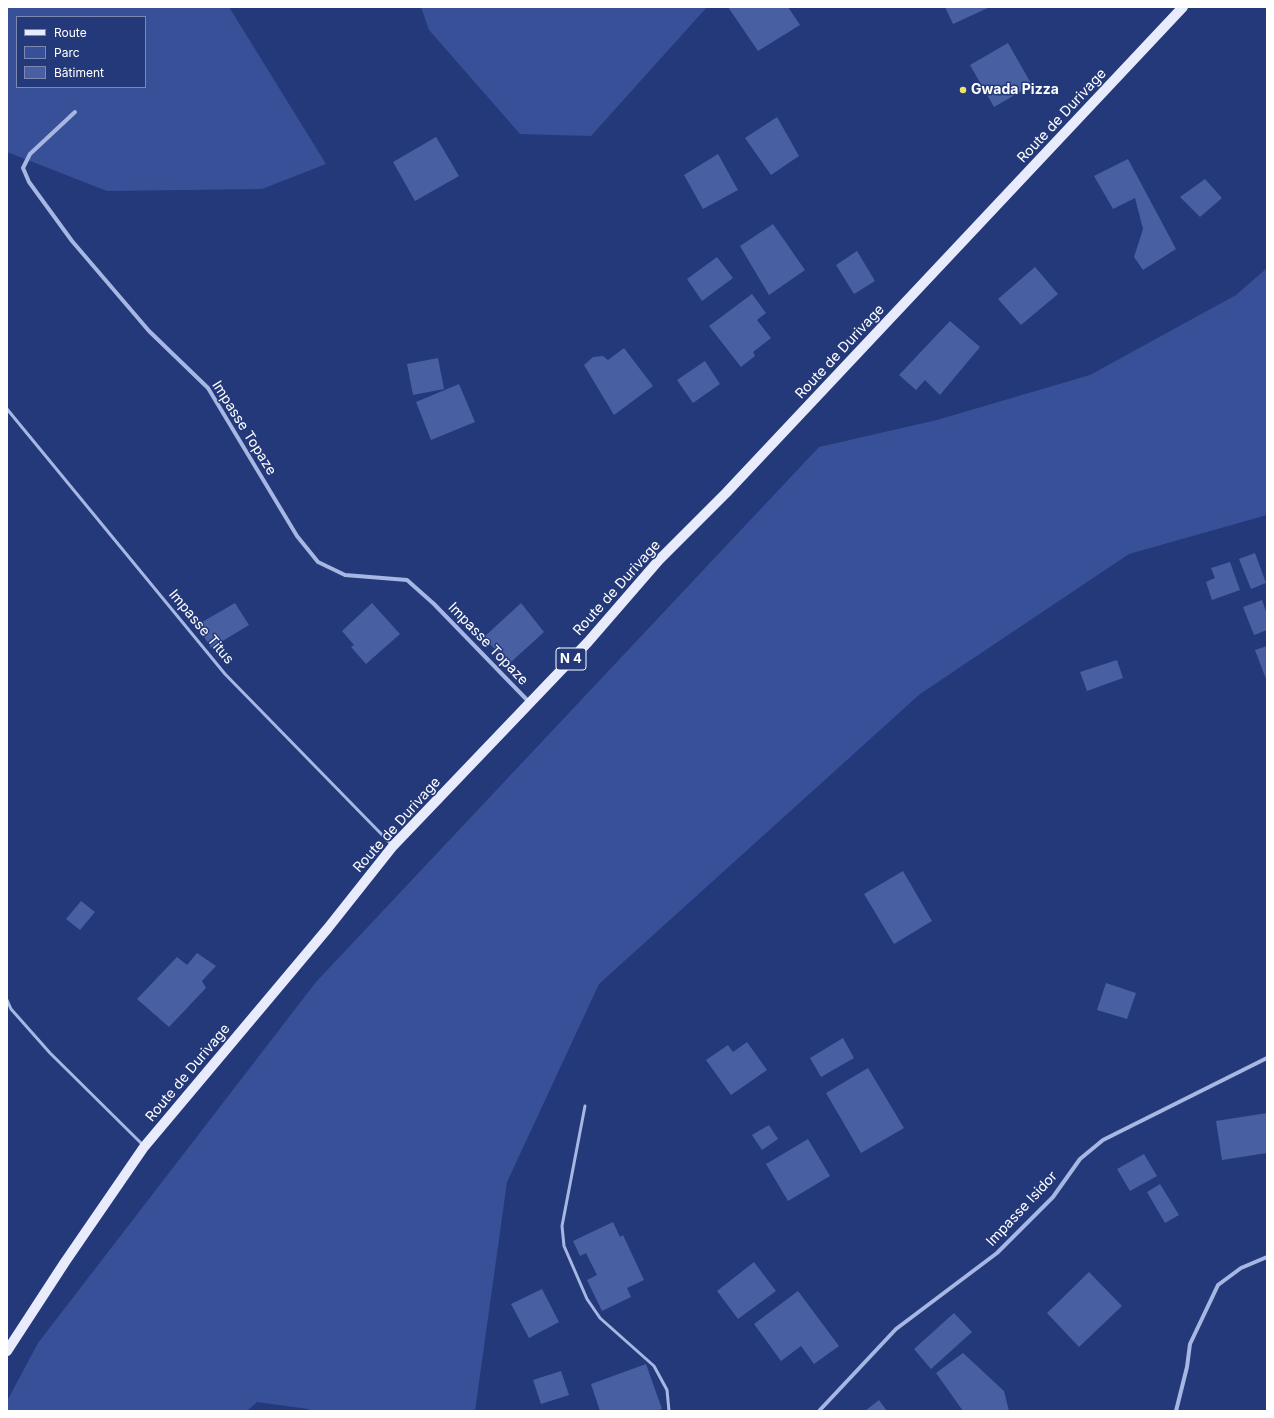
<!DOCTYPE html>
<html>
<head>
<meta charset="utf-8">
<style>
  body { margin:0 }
  #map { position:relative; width:1274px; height:1418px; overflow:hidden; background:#24397a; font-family:Inter,sans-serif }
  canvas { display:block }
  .frame { position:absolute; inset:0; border:8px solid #fff; pointer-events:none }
  .legend { position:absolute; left:16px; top:16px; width:130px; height:72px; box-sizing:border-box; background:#24397a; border:1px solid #7c88af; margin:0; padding:5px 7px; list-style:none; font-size:12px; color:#fff }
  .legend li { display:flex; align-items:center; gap:8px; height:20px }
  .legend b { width:20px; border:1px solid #7c88af }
</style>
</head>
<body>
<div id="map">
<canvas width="1274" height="1418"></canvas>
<div class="frame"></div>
<ul class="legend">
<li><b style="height:5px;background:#e7ebfc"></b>Route</li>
<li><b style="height:11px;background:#385098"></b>Parc</li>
<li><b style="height:11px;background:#485fa1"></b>Bâtiment</li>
</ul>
</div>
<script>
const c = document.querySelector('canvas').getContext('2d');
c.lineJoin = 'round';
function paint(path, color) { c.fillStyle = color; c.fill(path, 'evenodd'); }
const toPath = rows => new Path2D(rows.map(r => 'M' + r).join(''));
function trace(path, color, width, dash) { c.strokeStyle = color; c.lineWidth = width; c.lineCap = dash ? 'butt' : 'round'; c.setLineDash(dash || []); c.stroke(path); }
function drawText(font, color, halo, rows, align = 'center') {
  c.font = font + ' Inter,sans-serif'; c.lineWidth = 3; c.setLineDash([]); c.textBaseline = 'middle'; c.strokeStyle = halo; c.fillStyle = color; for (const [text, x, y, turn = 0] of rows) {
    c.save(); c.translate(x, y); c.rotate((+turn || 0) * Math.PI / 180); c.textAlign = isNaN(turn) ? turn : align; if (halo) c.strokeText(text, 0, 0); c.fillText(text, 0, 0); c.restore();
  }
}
paint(toPath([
  [7,7,229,7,326,164,262,189,107,191,7,152],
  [17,17,145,17,145,87,17,87],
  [421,7,707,7,591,136,520,134,429,30],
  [1267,268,1267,515,1129,554,920,694,599,984,507,1182,475,1411,309,1411,308,1409,257,1402,247,1411,7,1411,7,1401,38,1343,316,982,819,447,937,420,1090,375,1236,295]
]), '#385098');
paint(toPath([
  [728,7,788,7,800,25,758,51],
  [945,7,990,7,953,24],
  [1008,43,1032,85,994,107,970,65],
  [777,117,799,156,771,175,745,138],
  [436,137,459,176,415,201,393,162],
  [718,154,738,190,703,209,684,175],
  [1128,159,1176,249,1143,270,1134,257,1143,229,1135,198,1113,209,1094,176],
  [1205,179,1222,198,1200,217,1180,197],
  [773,224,805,270,769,295,740,246],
  [857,251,875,281,854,294,836,265],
  [717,257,733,278,702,301,687,279],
  [1035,267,1058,294,1021,325,998,299],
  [752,294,766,313,757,320,771,338,753,352,755,356,741,367,709,326],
  [950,321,980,347,940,395,925,380,916,390,899,375],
  [624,348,653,386,614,415,584,365,593,357,603,356,608,360],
  [438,358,444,389,413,395,407,364],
  [705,361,720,384,693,403,677,380],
  [459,384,475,422,431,440,416,402],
  [1255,553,1266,583,1251,589,1239,559],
  [1230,562,1240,590,1212,600,1206,582,1215,578,1211,568],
  [1262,600,1267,614,1267,630,1254,635,1243,607],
  [235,603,249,625,211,648,197,625],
  [372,603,400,634,366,664,351,647,354,645,342,631],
  [521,603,544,632,510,663,483,638],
  [1267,646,1267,678,1266,679,1255,650],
  [1117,660,1123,678,1087,691,1080,672],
  [903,871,932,921,894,944,864,894],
  [81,901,95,912,80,930,66,919],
  [197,953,216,966,202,981,206,988,169,1027,137,999,177,957,187,965],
  [1106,983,1136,993,1127,1019,1097,1010],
  [843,1038,854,1058,821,1077,810,1058],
  [747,1042,767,1070,731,1095,706,1060,728,1045,733,1052],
  [868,1068,904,1128,861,1153,826,1093],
  [1267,1113,1267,1153,1222,1160,1216,1121],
  [769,1125,778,1139,762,1150,752,1135],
  [808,1139,830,1176,788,1201,766,1164],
  [1144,1154,1157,1176,1130,1191,1117,1169],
  [1160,1184,1179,1215,1165,1223,1147,1192],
  [613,1222,620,1237,623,1235,644,1280,627,1288,631,1297,602,1311,587,1280,597,1275,586,1253,580,1256,573,1241],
  [754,1262,776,1291,738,1319,717,1291],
  [1089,1272,1122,1306,1079,1347,1047,1313],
  [542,1289,559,1322,529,1338,511,1304],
  [798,1291,839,1346,814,1364,801,1346,781,1361,754,1324],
  [954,1313,972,1332,931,1369,914,1349],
  [963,1353,1004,1391,1009,1411,963,1411,936,1373],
  [646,1364,662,1409,656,1411,600,1411,591,1384],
  [561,1371,569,1395,541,1404,533,1380],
  [879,1400,887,1411,865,1411]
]), '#485fa1');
trace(toPath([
  [7,409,225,674,392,845],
  [7,1000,11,1009,50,1053,143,1145],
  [585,1106,562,1226,564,1246,587,1299,600,1318,654,1366,667,1390,669,1411]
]), '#a7b7e4', 3);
trace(toPath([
  [75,112,30,154,23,168,29,182,72,241,149,331,208,388,297,536,318,562,345,575,407,580,434,604,529,702],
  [819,1411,896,1329,997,1253,1053,1197,1080,1159,1103,1140,1267,1058],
  [1176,1411,1187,1367,1190,1344,1218,1285,1241,1268,1267,1257]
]), '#a7b7e4', 4);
trace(toPath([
  [7,1351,65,1262,144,1147,328,928,393,846,588,642,659,560,726,493,1183,7]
]), '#e7ebfc', 10);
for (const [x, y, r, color] of [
  [963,90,4,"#eee26b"]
]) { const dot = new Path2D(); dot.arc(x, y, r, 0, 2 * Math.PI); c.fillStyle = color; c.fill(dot); trace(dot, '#24397a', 1.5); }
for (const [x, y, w] of [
  [571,659,30]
]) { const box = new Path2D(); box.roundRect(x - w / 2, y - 11, w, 22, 3); c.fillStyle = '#24397a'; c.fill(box); trace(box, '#fff', 1); }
drawText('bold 13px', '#fff', null, [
  ["N 4",571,659]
]);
drawText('bold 14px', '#fff', '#24397a', [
  ["Gwada Pizza",971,90]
], 'left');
drawText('14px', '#fff', '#24397a', [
  ["Route de Durivage",1062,116,-47],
  ["Route de Durivage",840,352,-47],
  ["Impasse Topaze",244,428,58],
  ["Route de Durivage",617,588,-48],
  ["Impasse Titus",201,627,50],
  ["Impasse Topaze",488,644,46],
  ["Route de Durivage",397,825,-48],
  ["Route de Durivage",188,1073,-50],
  ["Impasse Isidor",1022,1209,-47]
]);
</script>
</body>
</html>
